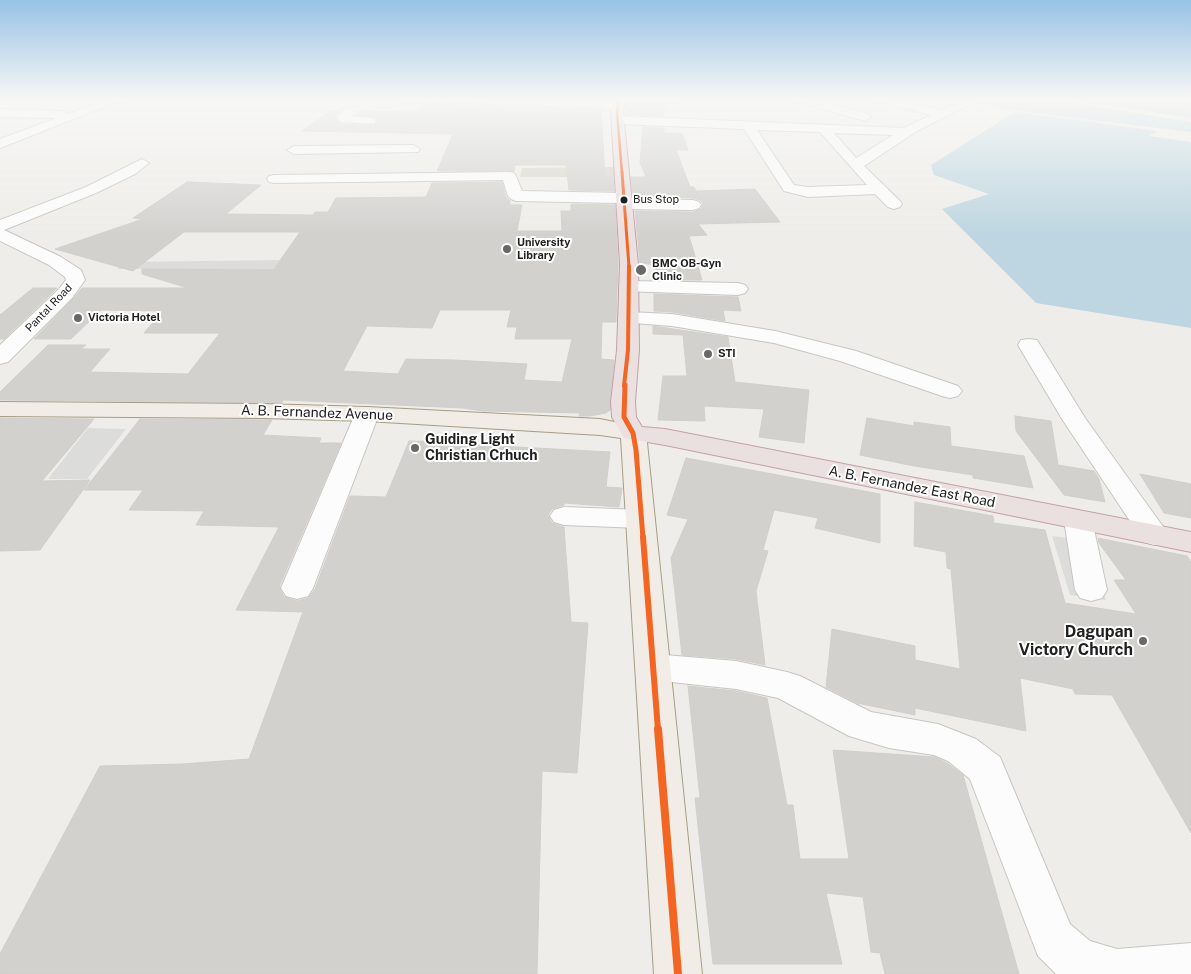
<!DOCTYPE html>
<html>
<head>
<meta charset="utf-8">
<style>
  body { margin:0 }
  canvas { display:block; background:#eeede9 }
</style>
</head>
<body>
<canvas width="1191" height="974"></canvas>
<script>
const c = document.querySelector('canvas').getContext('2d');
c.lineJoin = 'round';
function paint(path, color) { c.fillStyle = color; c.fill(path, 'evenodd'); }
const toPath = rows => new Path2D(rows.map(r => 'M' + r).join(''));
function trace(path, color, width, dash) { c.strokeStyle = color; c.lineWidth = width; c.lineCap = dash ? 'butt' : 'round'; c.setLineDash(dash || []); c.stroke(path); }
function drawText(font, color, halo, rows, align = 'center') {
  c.font = font + ' "Public Sans",sans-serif'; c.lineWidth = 4; c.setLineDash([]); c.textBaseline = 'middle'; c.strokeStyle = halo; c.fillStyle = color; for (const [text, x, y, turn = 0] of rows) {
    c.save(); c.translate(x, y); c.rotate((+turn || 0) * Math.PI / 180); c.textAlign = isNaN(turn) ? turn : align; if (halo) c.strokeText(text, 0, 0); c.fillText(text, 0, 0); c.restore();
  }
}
paint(toPath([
  [280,260,274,268,117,269,126,262],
  [88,428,126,429,87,479,48,479],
  [1052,536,1085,540,1106,600,1070,595]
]), '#dcdcda');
paint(toPath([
  [616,167,617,177,520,177,522,168]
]), '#d6d7cb');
paint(toPath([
  [962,98,1040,98,1191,122,1191,132,1005,109],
  [1063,98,1191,98,1191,118,1184,117],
  [1015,112,1157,131,1149,136,1191,142,1191,328,1036,303,942,209,989,194,934,175,931,165]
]), '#bdd6e1');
const building = toPath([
  [627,100,637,100,642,103,664,103,664,116,625,114,627,100],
  [422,104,601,109,605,177,613,177,614,191,569,190,566,165,515,165,514,171,437,171,453,134,302,131,330,111,340,111,335,117,340,124,374,126,378,122,376,117,357,115,363,111,416,112,422,104],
  [643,127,664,128,664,133,682,133,688,150,676,150,690,187,694,187,696,191,755,189,780,222,698,224,707,235,689,236,702,280,655,280,656,265,640,263,635,211,693,212,701,209,703,204,700,200,693,198,633,197,631,177,646,177,640,163,643,127],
  [187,182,261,185,226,214,313,215,315,212,328,212,336,198,426,197,432,183,502,182,506,197,510,201,510,205,522,205,517,231,562,231,561,211,571,211,571,204,615,205,618,264,616,322,602,322,601,359,614,360,610,410,606,413,590,416,579,416,580,413,483,411,463,408,283,400,282,403,0,400,0,392,48,345,86,345,81,349,110,349,90,372,188,374,220,333,144,333,163,311,101,310,71,339,34,339,73,299,82,288,188,288,142,274,142,269,274,269,300,232,184,232,133,271,55,249,143,219,133,218,187,182],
  [440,310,511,310,507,327,517,327,515,339,572,339,562,382,524,380,527,364,454,360,406,359,398,374,343,371,367,326,432,328,440,310],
  [33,288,57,288,4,339,0,339,0,315,33,288],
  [654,294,738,297,741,311,723,310,725,321,672,312,654,311,654,294],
  [653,326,728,337,735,382,809,390,804,443,759,437,764,409,704,406,705,421,658,420,663,376,687,376,683,335,653,334,653,326],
  [1015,416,1051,421,1058,465,1094,471,1099,479,1105,502,1064,495,1016,431,1015,416],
  [0,418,94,419,42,481,90,480,40,550,0,551,0,418],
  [867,418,914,426,914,422,950,427,951,446,1024,456,1033,488,973,478,973,475,914,466,860,455,867,418],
  [140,419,272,420,263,435,321,438,319,443,341,443,279,587,284,597,297,601,308,598,315,589,350,496,386,497,409,441,463,442,462,444,610,452,606,487,622,488,619,507,564,503,564,505,552,509,548,515,552,523,564,527,571,622,588,623,577,773,542,771,537,974,0,974,0,954,100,766,182,764,249,759,303,612,236,610,279,527,196,525,204,511,129,510,143,490,84,490,140,419],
  [686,458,880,494,880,543,815,528,818,518,774,510,763,550,768,551,756,591,765,665,736,659,682,655,671,558,688,519,667,515,686,458],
  [1140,474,1191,484,1191,518,1164,513,1140,474],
  [915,502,993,516,994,523,1045,530,1065,603,1136,614,1114,580,1126,580,1099,543,1098,538,1187,556,1191,562,1191,833,1112,695,1075,694,1073,689,1020,678,1026,731,915,708,915,715,857,703,826,687,832,629,915,646,915,660,960,669,951,569,947,568,946,552,914,546,915,502],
  [688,686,736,691,767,698,787,805,793,805,800,859,849,859,833,750,935,757,947,763,963,775,1019,974,885,974,880,953,871,952,863,897,826,893,842,964,713,964,695,798,700,798,688,686]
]);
paint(building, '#d2d1ce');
trace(building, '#d1cfca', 1);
const minor = toPath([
  [110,98,127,98,0,148,0,139,57,118,0,117,0,109,63,111,68,114,110,98],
  [398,98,520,98,617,102,623,105,617,108,403,101,398,98],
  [637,98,683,98,684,99,678,102,642,101,637,98],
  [791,98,810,98,869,114,871,117,865,121,792,100,791,98],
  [873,98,893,98,941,110,963,102,969,105,917,131,864,166,900,201,902,204,900,207,894,209,888,207,875,194,808,197,784,191,744,129,619,124,613,120,619,116,904,128,931,115,874,100,873,98],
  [757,130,820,132,867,185,808,187,794,185,757,130],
  [834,133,893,135,856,158,834,133],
  [356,106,362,110,351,116,374,118,376,121,374,124,340,122,337,117,344,109,356,106],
  [413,145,420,149,418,152,294,154,287,150,294,146,413,145],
  [142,159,149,163,135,174,96,193,4,230,61,257,81,270,85,280,72,298,8,362,0,364,0,345,58,290,66,280,65,277,49,265,0,241,0,220,86,187,142,159],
  [509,172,514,173,516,176,522,191,625,193,630,195,632,199,693,200,699,202,701,205,699,208,693,210,625,209,619,207,618,203,516,201,511,199,508,196,503,180,274,183,269,182,267,179,269,176,274,175,509,172],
  [629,281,738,283,745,285,748,289,745,293,738,295,622,291,619,287,622,283,629,281],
  [628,312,672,314,775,331,856,351,958,386,962,391,958,396,950,398,942,396,840,361,774,343,672,326,621,322,618,318,621,314,628,312],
  [1029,339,1037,340,1085,418,1164,528,1169,535,1164,542,1154,545,1144,542,1062,419,1018,345,1021,340,1029,339],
  [367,407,376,409,379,414,313,588,308,596,297,599,286,596,281,588,355,414,358,409,367,407],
  [564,507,641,510,651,513,655,519,651,525,641,528,564,525,554,522,550,516,554,510,564,507],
  [1078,511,1088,514,1092,520,1107,590,1102,598,1091,601,1080,598,1075,590,1064,520,1068,514,1078,511],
  [653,654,736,661,787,672,800,676,871,712,938,724,976,739,1000,757,1070,924,1090,941,1117,949,1191,943,1191,974,1056,974,1038,956,970,779,948,761,934,755,889,748,849,736,778,698,736,689,653,680,641,676,636,667,641,658,653,654]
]);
const major = toPath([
  [0,402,262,404,367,407,600,419,642,428,646,433,702,974,654,974,621,438,600,435,367,421,262,418,0,416,0,402]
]);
const highway = toPath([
  [613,98,625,98,623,112,638,264,639,350,635,402,636,417,642,427,665,429,1191,532,1191,552,665,445,624,438,612,417,611,402,617,350,620,264,611,112,613,98]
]);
trace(minor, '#c7c6c5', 2);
trace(major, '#a59e85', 2);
trace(highway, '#c3a1a7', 2);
paint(minor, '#fcfcfc');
paint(major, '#f1ede6');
paint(highway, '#ebe0e0');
trace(toPath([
  [619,98,617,112,622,173]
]), '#f26522', 2.5);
trace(toPath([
  [622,172,629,267]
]), '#f26522', 3);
trace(toPath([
  [624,386,628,350,629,266]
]), '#f26522', 4);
trace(toPath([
  [625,385,624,417,633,433,636,450,643,538]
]), '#f26522', 5);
trace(toPath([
  [643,537,658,730]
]), '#f26522', 6);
trace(toPath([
  [658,729,678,974]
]), '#f26522', 8);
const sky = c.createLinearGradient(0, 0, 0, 235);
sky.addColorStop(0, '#97c2e5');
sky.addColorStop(0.42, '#f7f7f5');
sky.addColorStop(1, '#f7f7f500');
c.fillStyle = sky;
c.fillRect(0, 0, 1191, 235);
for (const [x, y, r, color] of [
  [624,200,4.5,"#202020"],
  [507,249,5,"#686866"],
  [641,270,6,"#686866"],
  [78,318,5,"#686866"],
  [708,354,5,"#686866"],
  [415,448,5,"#686866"],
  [1143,641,5,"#686866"]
]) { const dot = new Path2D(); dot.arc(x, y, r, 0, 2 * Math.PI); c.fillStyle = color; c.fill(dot); trace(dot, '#fff', 2); }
drawText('11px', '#202020', '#fff', [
  ["Bus Stop",633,200]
], 'left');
drawText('bold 11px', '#202020', '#fff', [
  ["University",517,243],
  ["Library",517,256],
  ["BMC OB-Gyn",652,264],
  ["Clinic",652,277],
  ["Victoria Hotel",88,318],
  ["STI",718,354]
], 'left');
drawText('11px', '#202020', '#fff', [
  ["Pantal Road",49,308,-46]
]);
drawText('14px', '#202020', '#fff', [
  ["A. B. Fernandez Avenue",317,413,2],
  ["A. B. Fernandez East Road",912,487,11]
]);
drawText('bold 14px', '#202020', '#fff', [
  ["Guiding Light",425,440],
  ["Christian Crhuch",425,456]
], 'left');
drawText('bold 16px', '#202020', '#fff', [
  ["Dagupan",1133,632],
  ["Victory Church",1133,650]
], 'right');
</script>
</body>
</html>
